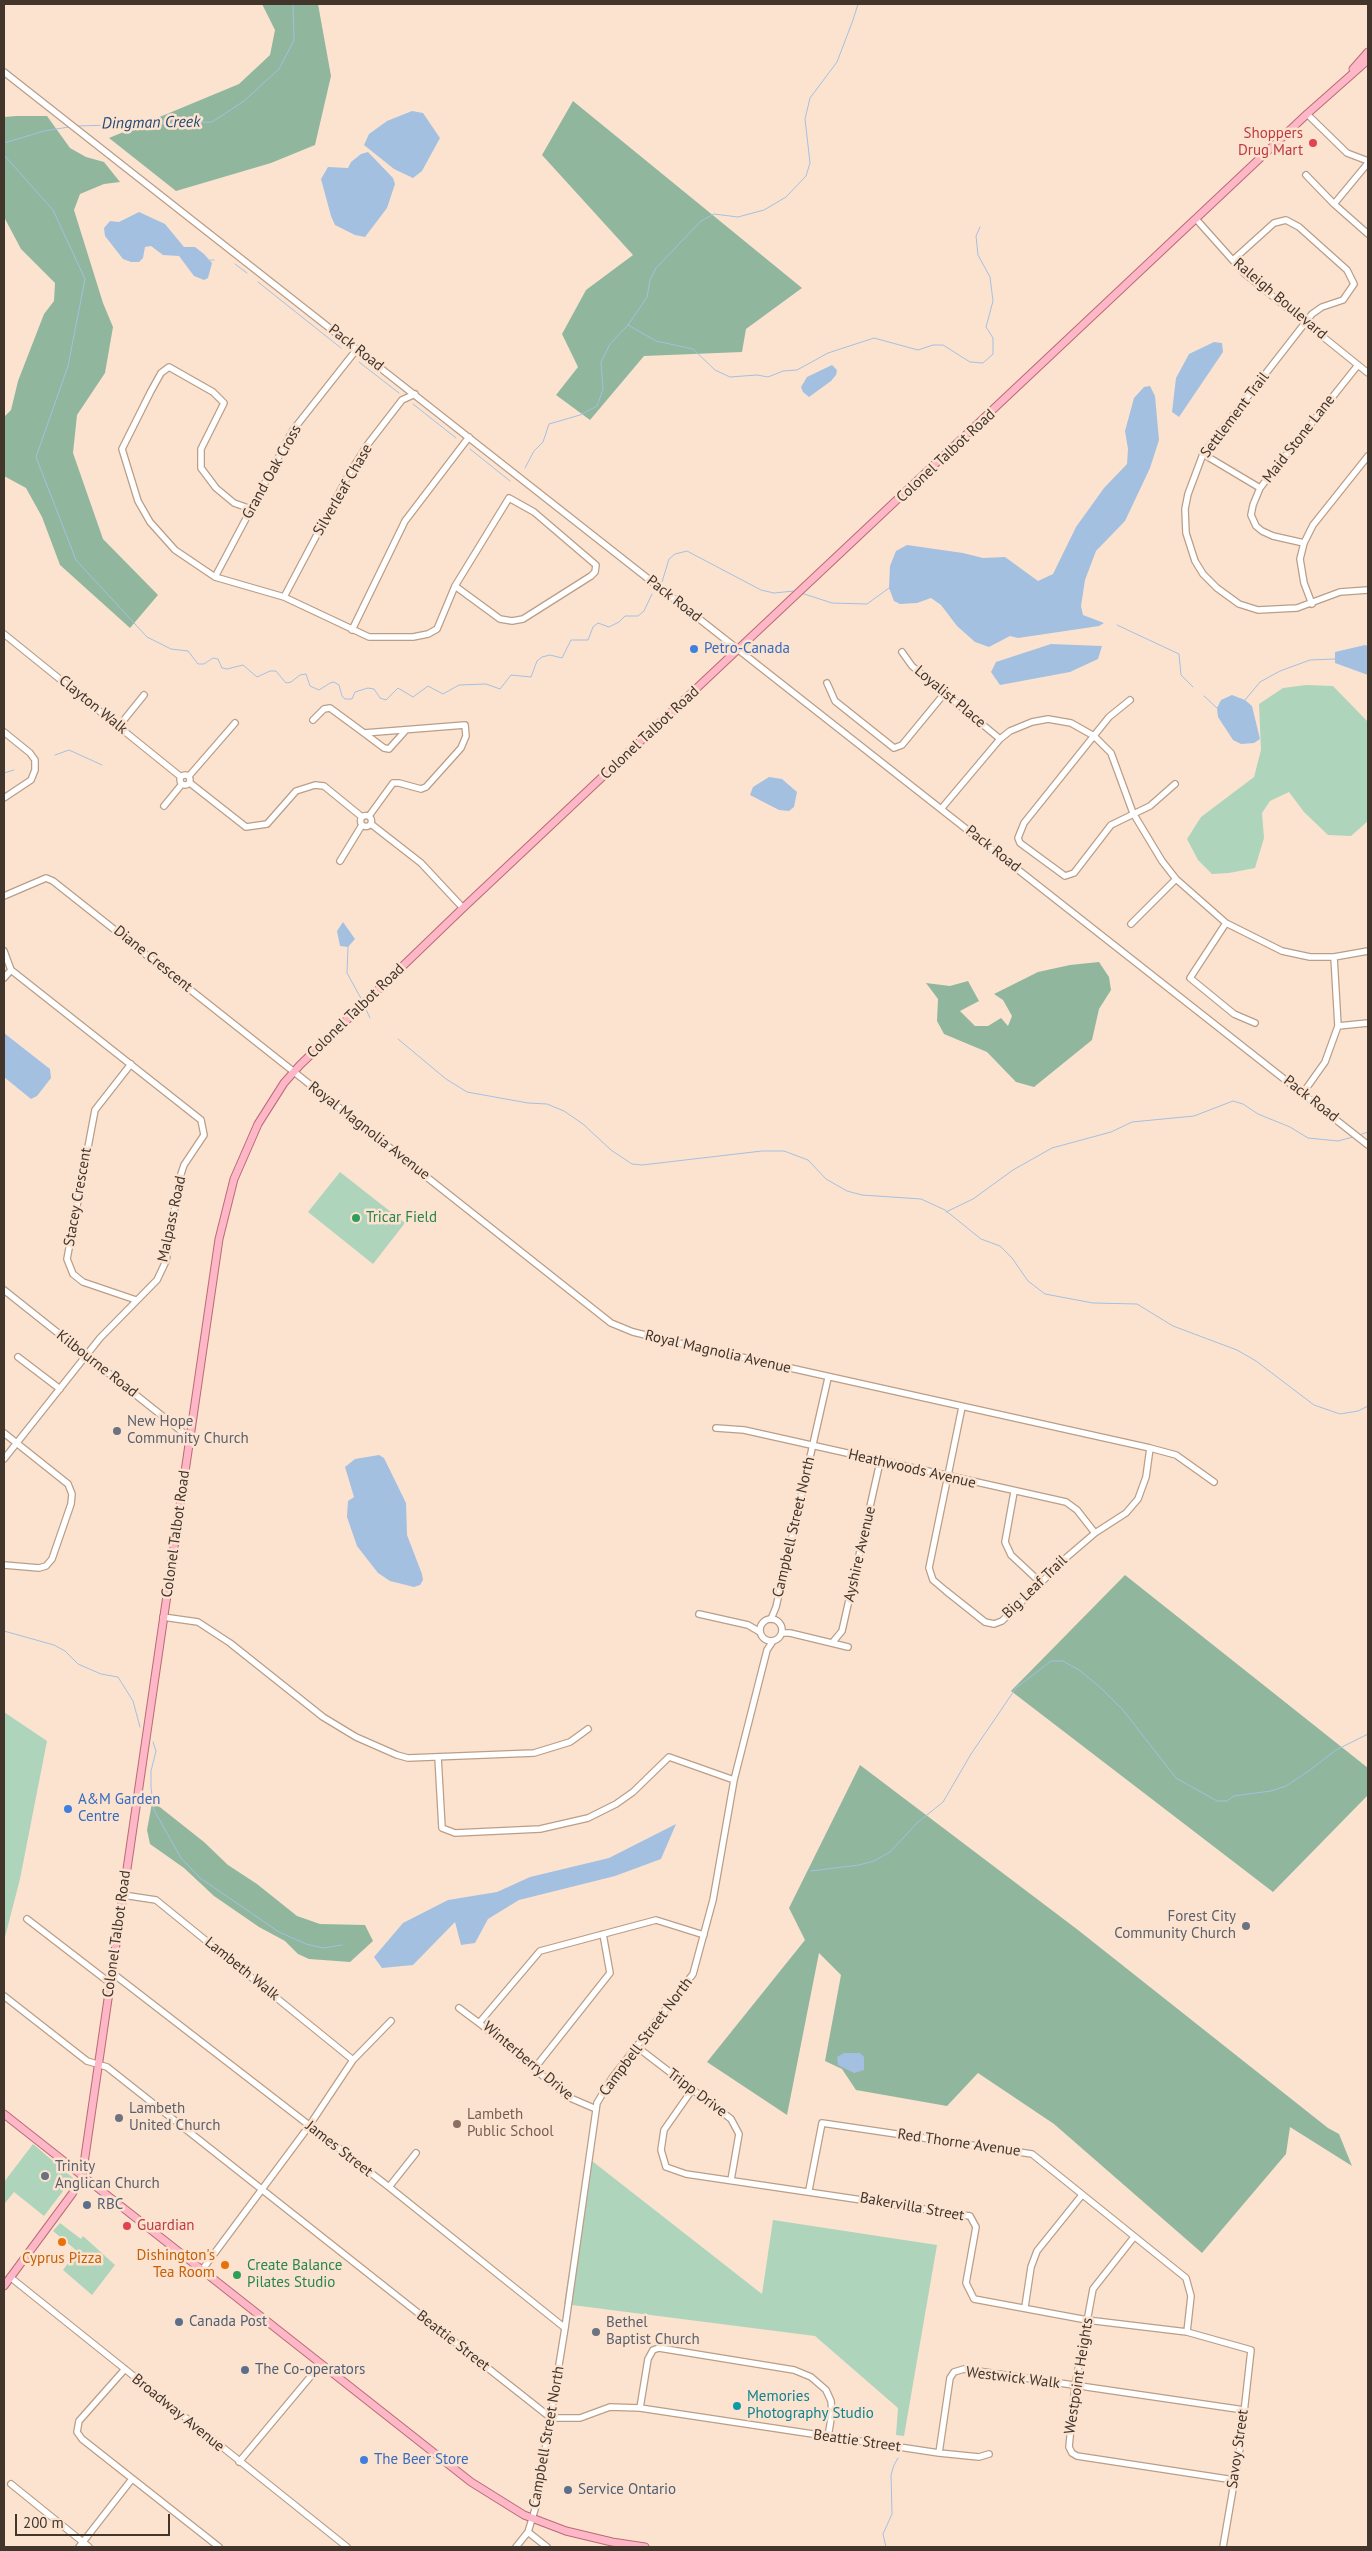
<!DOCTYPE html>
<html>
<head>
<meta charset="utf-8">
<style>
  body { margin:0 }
  #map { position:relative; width:1372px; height:2551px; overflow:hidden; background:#fce3d0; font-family:"PT Sans",sans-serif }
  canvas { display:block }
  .frame { position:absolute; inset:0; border:5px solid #41352c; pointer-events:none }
  .scale { position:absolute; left:15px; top:2514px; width:155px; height:22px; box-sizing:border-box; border:2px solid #41352c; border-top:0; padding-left:6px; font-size:15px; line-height:18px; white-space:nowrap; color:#41352c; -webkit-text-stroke:4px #fce3d0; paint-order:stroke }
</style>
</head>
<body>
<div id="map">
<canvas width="1372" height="2551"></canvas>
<div class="frame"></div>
<div class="scale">200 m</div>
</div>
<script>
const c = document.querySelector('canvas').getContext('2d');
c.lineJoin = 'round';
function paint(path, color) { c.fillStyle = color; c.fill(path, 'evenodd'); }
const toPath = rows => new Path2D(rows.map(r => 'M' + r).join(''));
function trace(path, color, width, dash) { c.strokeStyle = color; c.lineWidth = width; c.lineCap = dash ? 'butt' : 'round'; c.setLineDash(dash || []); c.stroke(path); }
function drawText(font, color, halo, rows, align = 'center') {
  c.font = font + ' "PT Sans",sans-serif'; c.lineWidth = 5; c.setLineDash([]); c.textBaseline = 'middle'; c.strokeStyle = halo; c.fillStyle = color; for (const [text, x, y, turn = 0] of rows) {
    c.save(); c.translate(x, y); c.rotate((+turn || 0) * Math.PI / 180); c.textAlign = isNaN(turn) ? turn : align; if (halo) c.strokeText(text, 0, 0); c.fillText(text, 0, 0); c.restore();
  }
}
paint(toPath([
  [1306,685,1333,686,1368,722,1368,821,1351,836,1328,835,1304,812,1289,792,1270,801,1262,813,1264,838,1255,868,1229,873,1212,874,1198,860,1187,839,1201,817,1254,777,1261,750,1259,704,1283,688],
  [340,1172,405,1223,373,1264,308,1212],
  [4,1712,47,1741,20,1879,4,1941],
  [33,2144,73,2178,44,2216,14,2192,5,2203,4,2201,4,2182],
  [587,2157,762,2294,773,2220,937,2245,904,2436,896,2435,898,2408,815,2336,564,2304],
  [60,2223,81,2239,83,2236,115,2265,92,2295,63,2270,77,2251,53,2231]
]), '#afd4bc');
paint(toPath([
  [262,4,318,4,331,76,315,145,271,163,176,191,109,138,239,84,270,55,275,30],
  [573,101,802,288,746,329,742,352,644,356,590,420,556,395,578,367,562,334,586,290,633,255,542,155],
  [16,116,47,116,70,148,86,157,104,162,120,182,104,184,80,194,74,210,103,303,113,327,105,373,77,415,73,453,103,539,158,595,130,628,60,565,42,517,26,488,4,476,4,417,11,410,18,381,44,314,54,301,55,283,21,249,4,217,4,117],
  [1099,962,1109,977,1111,990,1099,1009,1092,1040,1034,1087,1016,1082,987,1052,944,1034,937,1021,938,999,926,983,950,986,968,981,979,1001,960,1011,975,1026,988,1026,1001,1018,1008,1026,1012,1016,1003,1000,994,994,1038,972,1070,965],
  [1125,1575,1368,1768,1368,1795,1273,1892,1011,1691],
  [860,1765,1078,1930,1328,2128,1339,2134,1352,2166,1290,2127,1286,2154,1202,2253,1054,2124,978,2073,947,2106,856,2090,842,2069,825,2061,841,1975,819,1953,787,2115,707,2062,805,1940,789,1908],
  [152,1803,156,1804,204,1842,228,1865,257,1884,297,1916,320,1924,365,1925,373,1941,350,1962,309,1959,298,1954,285,1941,259,1927,214,1896,184,1868,150,1844,147,1830]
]), '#90b79e');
paint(toPath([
  [412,111,423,113,440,138,422,171,413,178,394,169,364,145,369,134,387,121],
  [368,152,393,178,395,184,387,208,365,237,355,235,335,225,331,216,321,179,328,167,348,168,351,162,361,154],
  [139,212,165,224,184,247,195,247,204,254,212,263,208,278,204,280,194,276,179,256,163,255,151,246,145,247,143,258,139,262,131,262,123,259,105,236,104,228,110,221,119,222],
  [1214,342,1222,343,1223,352,1179,417,1172,412,1176,378,1189,354],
  [832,365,837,370,836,375,831,381,809,397,803,392,801,387,807,377],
  [1150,386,1155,396,1159,440,1150,468,1125,521,1096,551,1085,580,1081,606,1083,615,1104,623,1099,626,1018,638,1010,636,989,647,975,642,957,626,941,605,931,598,917,603,900,604,894,601,889,588,890,566,896,551,907,545,963,553,983,558,1005,557,1038,581,1053,574,1076,527,1104,488,1127,464,1128,449,1125,431,1134,398,1144,387],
  [1051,644,1102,646,1098,659,1070,672,1000,685,991,672,996,662],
  [1365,645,1368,646,1368,675,1335,663,1335,652],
  [1232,695,1245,700,1252,706,1260,739,1254,743,1241,744,1233,740,1218,717,1217,708,1221,700],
  [769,777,782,779,797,792,794,807,789,811,779,810,750,795,753,787],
  [343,922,355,939,348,947,340,946,337,931],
  [4,1033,50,1069,51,1078,37,1096,31,1099,4,1077],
  [379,1455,384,1458,406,1503,407,1535,422,1574,423,1580,420,1585,414,1587,390,1581,378,1573,357,1546,347,1517,348,1501,354,1497,345,1467,355,1459],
  [676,1824,661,1859,615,1876,519,1900,488,1919,475,1943,461,1945,455,1922,413,1965,382,1968,374,1957,403,1923,448,1900,497,1892,530,1877,609,1858],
  [844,2053,860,2053,864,2057,864,2070,854,2073,838,2065,837,2057]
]), '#a3c0e1');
trace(toPath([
  [78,126,212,122,244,101,279,69,294,40,293,4],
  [4,143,44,131,69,127],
  [4,155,53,210,85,279,68,366,36,457,76,560,147,637,171,649,188,651,198,664,204,664,213,658,218,659,222,668,227,669,243,665,257,677,270,671,276,671,286,683,291,682,300,675,306,674,310,686,319,690,330,683,334,682,339,685,342,696,345,699,352,699,355,692,368,688,374,689,380,698,386,700,398,688,413,697,428,686,443,694,459,685,486,684,500,689,511,675,531,677,537,661,542,657,550,655,562,658,571,640,588,640,593,627,598,623,609,627,619,622,625,616,638,616,644,611,652,594],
  [210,260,214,260],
  [235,264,247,273],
  [258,282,341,348],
  [628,325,656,341,693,349,715,370,730,377,757,375,768,377,783,371,797,370,828,353,874,338,918,350,933,345,943,345,970,362,983,363,993,354,993,338,986,327,993,301,990,277,978,255,976,236,980,227],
  [359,362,399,393],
  [413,404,456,438],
  [470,449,510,481],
  [525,468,534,451,543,442,549,424,580,415,597,406,603,389,601,362,610,344,628,325,647,297,650,280,656,268,701,221,714,214,738,217,764,210,786,197,806,176,810,163,805,119,810,98,837,62,853,20,858,4],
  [662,582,669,559,675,554,687,551,761,590,774,593,794,591],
  [801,593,832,603,867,604,889,588],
  [1117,625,1179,654,1181,675,1193,687],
  [1204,696,1217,708],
  [1245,700,1260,682,1280,671,1310,660,1335,659],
  [55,755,69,750,102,765],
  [4,773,14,770],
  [348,947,347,973,363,1002],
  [364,1005,370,1018],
  [398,1039,446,1079,467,1092,528,1103,547,1104,564,1111,583,1124,611,1150,632,1164,642,1165,762,1151,784,1151,808,1160,826,1179,847,1191,862,1195,921,1199,945,1210,981,1239,1000,1246,1012,1258,1028,1281,1045,1294,1093,1303,1137,1304,1173,1326,1237,1350,1256,1361,1314,1405,1340,1414,1358,1411,1368,1406],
  [1359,1135,1368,1132],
  [946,1212,973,1199,1013,1170,1052,1148,1111,1132,1132,1122,1194,1116,1233,1101,1243,1104,1258,1114,1290,1127,1308,1138,1338,1141,1353,1137],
  [4,1631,54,1645,65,1651,78,1664,101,1674,118,1677,133,1701,140,1727],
  [153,1742,156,1751,151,1771,151,1788,154,1810,181,1858,200,1878,279,1932,306,1944,323,1948,342,1945],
  [811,1871,859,1865,874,1861,890,1852,917,1823,943,1802,971,1754,1016,1688,1051,1661,1063,1661,1079,1670,1101,1688,1123,1710,1176,1778,1217,1801,1227,1801,1234,1796,1271,1791,1286,1786,1310,1770,1336,1750,1368,1734],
  [886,2547,883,2534,892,2514,891,2475,894,2465,898,2458]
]), '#a3c0e1', 1);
const minor = toPath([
  [4,72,1368,1145],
  [1307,114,1347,153,1368,161],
  [1368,163,1334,204,1368,234],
  [1306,175,1334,204],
  [1196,219,1245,274,1368,373],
  [1233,260,1274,223,1286,220,1299,227,1347,270,1354,284,1343,300,1322,307,1312,314,1203,454,1188,494,1185,509,1186,533,1195,561,1203,574,1217,588,1239,604,1258,610,1297,608,1340,592,1368,590],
  [1203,454,1260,488],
  [251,509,234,503,216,488,201,468,201,449,224,403,213,392,169,367,161,373,151,391,122,449,138,501,150,522,175,550,215,577,284,597,369,637,413,637,428,634,437,629,455,586,509,498,534,512,596,565,595,572,591,576,523,619,512,621,500,619,455,586],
  [1304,543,1273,536,1262,531,1256,526,1251,515,1253,505,1260,488,1358,365],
  [215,577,293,430,357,349],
  [284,597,349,474,368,444,402,400,415,394],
  [1312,604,1304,583,1300,559,1304,543,1313,525,1368,456],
  [352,630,405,521,469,437],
  [4,634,181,777],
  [902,652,912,666,1000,739],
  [827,683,835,701,894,748,902,745,944,694],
  [1130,700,1109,717,1024,823,1018,838,1020,843,1065,876,1074,873,1111,825,1150,806,1175,784],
  [313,720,324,709,330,708,364,733,465,725,466,736,461,748,426,787,421,789,399,783,393,783,369,816],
  [119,726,144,695],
  [4,732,30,753,35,760,35,770,31,780,4,798],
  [364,733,384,748,389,749,406,730],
  '180 780a5 5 0 1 1 10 0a5 5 0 1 1-10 0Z',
  [189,776,235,723],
  [190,783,246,827,267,824,296,791,315,785,324,786,362,817],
  [164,806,182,784],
  [941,809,1000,739,1010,731,1032,722,1048,719,1071,723,1094,736,1111,753,1133,813,1162,861,1176,879,1226,923,1282,951,1310,957,1334,957,1368,951],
  '360.5 821a5.5 5.5 0 1 1 11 0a5.5 5.5 0 1 1-11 0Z',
  [371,824,421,863,463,908],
  [340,861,362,825],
  [4,896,46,878,53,881,611,1323,633,1332,687,1345,1150,1448,1176,1455,1214,1482],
  [1226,923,1190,978,1234,1014,1255,1023],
  [1131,924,1176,879],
  [4,951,11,970,201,1120,204,1135,184,1165,180,1177,166,1261,157,1280,100,1338,4,1459],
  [4,978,11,970],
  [1338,1026,1368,1023],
  [131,1064,95,1110,67,1259,73,1274,83,1282,136,1300],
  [1303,1093,1325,1062,1338,1026,1334,957],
  [4,1290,190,1438],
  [18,1357,60,1389],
  [962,1407,929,1568,933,1580,946,1591,985,1622,994,1624,1002,1621,1067,1557,1095,1533,1126,1513,1138,1499,1146,1477,1150,1448],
  [716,1428,744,1430,1066,1502,1077,1510,1095,1533],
  [4,1433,68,1484,72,1494,71,1504,52,1559,46,1566,39,1568,4,1565],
  [1014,1492,1005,1542,1011,1555,1041,1583],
  [699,1614,748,1625,760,1632],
  [163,1617,198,1622,230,1643,323,1717,356,1737,397,1755,408,1758,534,1753,570,1742,588,1729],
  '760 1630a11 11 0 1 1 22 0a11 11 0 1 1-22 0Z',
  [771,1619,776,1607,828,1378],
  [782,1633,790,1633,848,1647],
  [832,1643,842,1631,880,1462],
  [438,1757,442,1828,455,1833,540,1829,588,1818,616,1804,633,1792,669,1757,734,1780],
  [123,1895,156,1900,353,2060],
  [27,1919,110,1983],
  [111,1972,389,2187,565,2328],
  [4,1996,87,2061,107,2067,551,2418,580,2418,610,2407,640,2408,939,2453,979,2457,989,2454],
  [459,2008,479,2023],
  [637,2047,731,2119,739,2134,731,2180],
  [534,2069,610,1973,603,1934],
  [692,2090,664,2130,661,2150,666,2167,686,2174,970,2216,976,2227,966,2283,974,2299,1087,2320,1187,2332,1251,2350,1240,2448,1223,2547],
  [596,2109,568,2097,479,2023,540,1951,656,1920,704,1935],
  [389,2187,416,2153],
  [809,2190,822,2123,1032,2154,1186,2278,1191,2296,1187,2332],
  [1134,2237,1093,2289,1075,2386,1069,2447,1072,2453,1077,2456,1234,2480],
  [202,2270,309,2126,353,2060,391,2021],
  [10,2277,347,2547],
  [1025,2307,1031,2267,1037,2251,1082,2195],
  [125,2369,79,2421,77,2432,82,2439,219,2547],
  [640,2408,648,2359,653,2350,659,2348,794,2370,811,2377,826,2390,831,2401,832,2413,828,2437],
  [939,2453,950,2378,954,2372,964,2369,1244,2410],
  [239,2462,321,2364],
  [11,2484,89,2547],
  [528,2532,547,2547],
  [79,2547,132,2479],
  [516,2547,528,2532,536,2506,565,2328,597,2103,612,2078,693,1974,713,1900,734,1780,767,1650,773,1641]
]);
const major = toPath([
  [1353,69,1368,52],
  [4,2114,471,2482,524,2515,566,2531,612,2542,645,2547],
  [4,2286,72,2194,82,2177,219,1239,234,1179,258,1124,284,1083,300,1065,463,908,1307,114,1368,60]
]);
trace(minor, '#ba9e87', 8);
trace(major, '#bb6a77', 9);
trace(minor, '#fff', 5.5);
trace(major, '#fdb7c6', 7);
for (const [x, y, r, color] of [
  [1313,143,5,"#e0444e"],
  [694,649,5,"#3f7fe0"],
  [356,1218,5,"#2e9e5b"],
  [117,1431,5,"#6b7280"],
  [68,1809,5,"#3f7fe0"],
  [1246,1926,5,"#6b7280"],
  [119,2118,5,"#6b7280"],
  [457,2124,5,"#8d6e63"],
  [45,2176,5,"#6b7280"],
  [87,2205,5,"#5c6f8a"],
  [127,2226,5,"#e0444e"],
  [62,2242,5,"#e8710a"],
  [225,2265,5,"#e8710a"],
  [237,2275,5,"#2e9e5b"],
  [179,2322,5,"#5c6f8a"],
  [596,2332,5,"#6b7280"],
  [245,2370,5,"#5c6f8a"],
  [737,2406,5,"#0f9aa8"],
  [364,2460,5,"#3f7fe0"],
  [568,2490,5,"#5c6f8a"]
]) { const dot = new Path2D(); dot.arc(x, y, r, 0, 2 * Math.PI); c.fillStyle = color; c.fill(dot); trace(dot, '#fce3d0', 2); }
drawText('15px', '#be3a42', '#fce3d0', [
  ["Shoppers",1303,134],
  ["Drug Mart",1303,151],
  ["Guardian",137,2226,"left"]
], 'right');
drawText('15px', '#41352c', '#fce3d0', [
  ["Raleigh Boulevard",1280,299,40],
  ["Pack Road",356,348,38],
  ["Settlement Trail",1235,415,-53],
  ["Maid Stone Lane",1299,439,-52],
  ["Colonel Talbot Road",946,456,-43],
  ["Grand Oak Cross",272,472,-61],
  ["Silverleaf Chase",343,490,-60],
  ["Pack Road",674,599,38],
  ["Loyalist Place",950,697,40],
  ["Clayton Walk",93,705,39],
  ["Colonel Talbot Road",650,733,-43],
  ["Pack Road",993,849,38],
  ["Diane Crescent",153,959,39],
  ["Colonel Talbot Road",356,1011,-44],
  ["Pack Road",1311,1099,38],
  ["Royal Magnolia Avenue",369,1131,38],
  ["Stacey Crescent",78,1197,-80],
  ["Malpass Road",172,1219,-78],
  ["Royal Magnolia Avenue",718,1352,13],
  ["Kilbourne Road",97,1364,38],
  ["Heathwoods Avenue",912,1469,13],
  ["Campbell Street North",794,1527,-77],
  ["Colonel Talbot Road",176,1534,-82],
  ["Ayshire Avenue",860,1554,-77],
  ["Big Leaf Trail",1035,1587,-44],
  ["Colonel Talbot Road",117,1934,-82],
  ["Lambeth Walk",242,1969,39],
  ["Campbell Street North",646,2037,-53],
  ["Winterberry Drive",528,2061,40],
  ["Tripp Drive",697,2093,37],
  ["Red Thorne Avenue",959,2143,8],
  ["James Street",339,2149,38],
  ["Bakervilla Street",912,2207,10],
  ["Beattie Street",453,2341,38],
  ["Westpoint Heights",1079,2376,-81],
  ["Westwick Walk",1013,2378,7],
  ["Broadway Avenue",178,2413,39],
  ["Campbell Street North",547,2437,-80],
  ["Beattie Street",857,2441,8],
  ["Savoy Street",1238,2449,-82]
]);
drawText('15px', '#366cbe', '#fce3d0', [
  ["Petro-Canada",704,649],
  ["A&M Garden",78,1800],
  ["Centre",78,1817],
  ["The Beer Store",374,2460]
], 'left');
drawText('15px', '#27864d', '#fce3d0', [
  ["Tricar Field",366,1218],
  ["Create Balance",247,2266],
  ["Pilates Studio",247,2283]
], 'left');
drawText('15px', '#5b616d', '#fce3d0', [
  ["New Hope",127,1422],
  ["Community Church",127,1439],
  ["Forest City",1236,1917,"right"],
  ["Community Church",1236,1934,"right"],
  ["Lambeth",129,2109],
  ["United Church",129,2126],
  ["Trinity",55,2167],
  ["Anglican Church",55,2184],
  ["Bethel",606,2323],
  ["Baptist Church",606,2340]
], 'left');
drawText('15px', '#785e54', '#fce3d0', [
  ["Lambeth",467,2115],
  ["Public School",467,2132]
], 'left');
drawText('15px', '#4e5e75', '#fce3d0', [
  ["RBC",97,2205],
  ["Canada Post",189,2322],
  ["The Co-operators",255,2370],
  ["Service Ontario",578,2490]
], 'left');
drawText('15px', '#c56008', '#fce3d0', [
  ["Dishington's",215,2256],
  ["Tea Room",215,2273],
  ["Cyprus Pizza",62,2259,"center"]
], 'right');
drawText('15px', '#0d838f', '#fce3d0', [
  ["Memories",747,2397],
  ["Photography Studio",747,2414]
], 'left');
drawText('italic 16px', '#224a76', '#fce3d0', [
  ["Dingman Creek",151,123,-1]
]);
</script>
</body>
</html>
